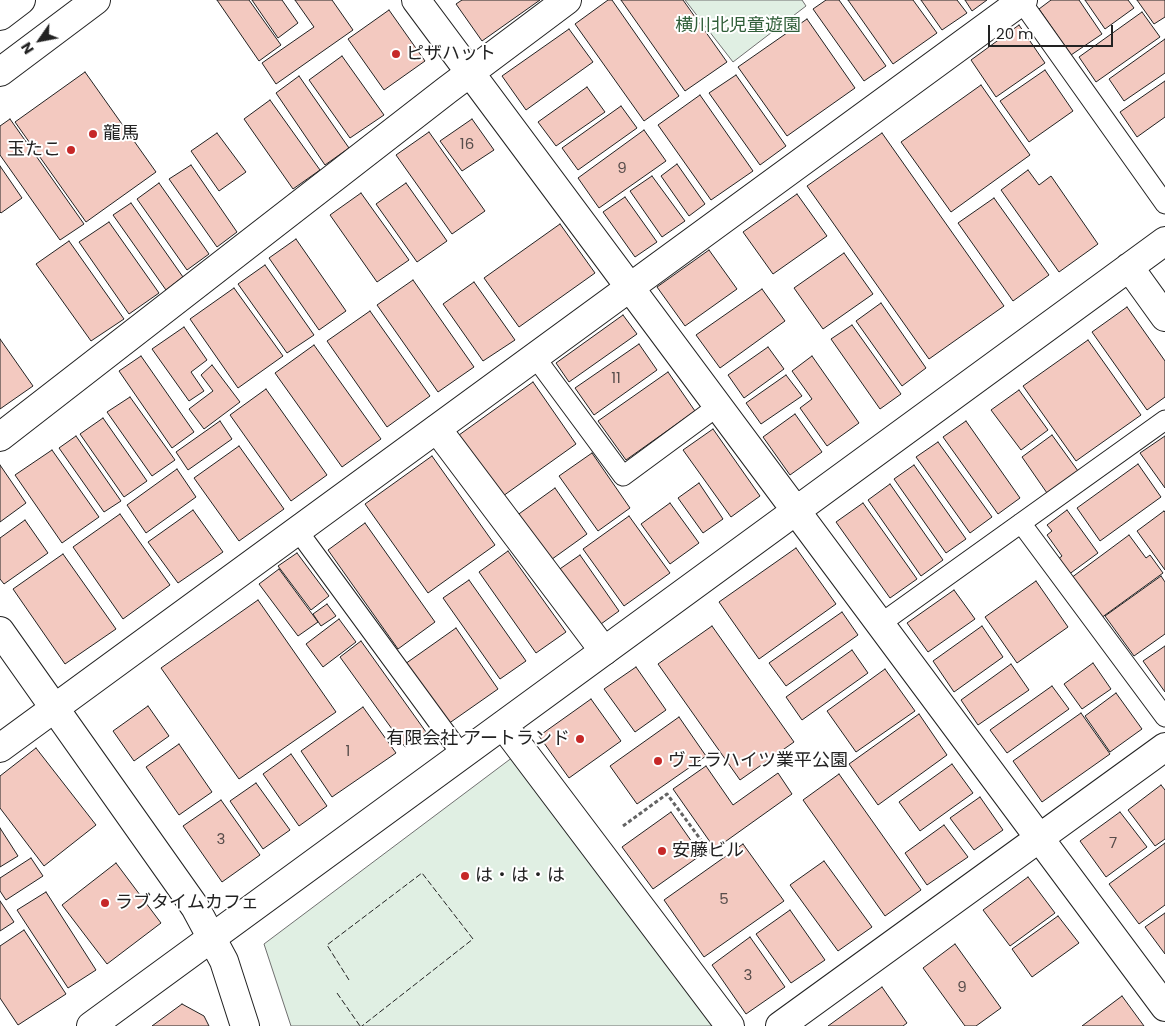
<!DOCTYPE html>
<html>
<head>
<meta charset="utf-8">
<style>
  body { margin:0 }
  #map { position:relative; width:1165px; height:1026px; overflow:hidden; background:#fff; font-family:Poppins,sans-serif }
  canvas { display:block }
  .north { position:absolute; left:15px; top:15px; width:50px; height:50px; -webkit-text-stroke:4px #fff; paint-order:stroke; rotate:237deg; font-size:14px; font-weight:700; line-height:20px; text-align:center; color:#222 }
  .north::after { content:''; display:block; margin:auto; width:18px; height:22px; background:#222; clip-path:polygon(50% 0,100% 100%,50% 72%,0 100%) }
  .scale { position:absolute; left:988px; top:25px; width:125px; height:22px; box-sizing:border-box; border:2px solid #222; border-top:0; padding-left:6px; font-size:15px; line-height:18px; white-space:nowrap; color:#222; -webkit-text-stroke:4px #fff; paint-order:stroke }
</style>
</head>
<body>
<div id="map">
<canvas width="1165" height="1026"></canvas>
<div class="north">N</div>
<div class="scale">20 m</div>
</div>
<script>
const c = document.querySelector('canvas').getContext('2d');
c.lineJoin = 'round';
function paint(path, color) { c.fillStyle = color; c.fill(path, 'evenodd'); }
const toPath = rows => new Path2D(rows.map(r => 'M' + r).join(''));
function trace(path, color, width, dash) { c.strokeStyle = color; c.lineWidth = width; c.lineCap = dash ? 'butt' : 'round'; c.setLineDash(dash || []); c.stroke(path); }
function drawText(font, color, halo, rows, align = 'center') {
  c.font = font + ' Poppins,"Noto Sans JP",sans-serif'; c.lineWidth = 4; c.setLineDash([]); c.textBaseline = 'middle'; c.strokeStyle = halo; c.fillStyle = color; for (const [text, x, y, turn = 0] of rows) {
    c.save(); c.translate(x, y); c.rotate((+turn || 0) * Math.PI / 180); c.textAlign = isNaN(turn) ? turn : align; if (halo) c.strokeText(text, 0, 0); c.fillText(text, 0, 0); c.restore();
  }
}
const green = toPath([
  [685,0,802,0,806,6,733,62,685,0],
  [513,757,715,1026,291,1026,264,944,513,757]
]);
paint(green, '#e0efe3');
trace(green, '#6f6f6f', 1);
const building = toPath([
  [217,0,249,0,281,45,259,61,217,0],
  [252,0,282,0,298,23,278,38,252,0],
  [295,0,332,0,353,30,276,84,262,63,314,27,295,0],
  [462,0,540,0,482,41,456,4,462,0],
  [608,0,612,0,679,96,644,121,575,24,608,0],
  [621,0,683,0,727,62,685,91,621,0],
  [826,0,839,0,886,66,864,81,813,9,826,0],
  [848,0,913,0,937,33,893,64,848,0],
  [921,0,957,0,967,13,942,30,921,0],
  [965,0,987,0,972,11,965,0],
  [1051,0,1079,0,1102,34,1071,55,1039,9,1051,0],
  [1085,0,1128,0,1134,8,1105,29,1085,0],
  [1137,0,1165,0,1165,17,1154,24,1137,0],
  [389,10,425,61,384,90,348,39,389,10],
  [1142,12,1160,37,1096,82,1079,57,1142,12],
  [807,19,855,88,787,136,738,67,807,19],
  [1019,25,1045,63,996,97,971,60,1019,25],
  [569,29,593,62,526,110,502,76,569,29],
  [1165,39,1165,73,1124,101,1109,79,1165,39],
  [342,56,384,115,350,138,309,80,342,56],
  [1045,70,1073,111,1029,142,1000,101,1045,70],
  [85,72,156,172,86,222,15,122,85,72],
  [736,75,786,146,760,165,709,93,736,75],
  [299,76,349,148,325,165,276,93,299,76],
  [1165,81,1165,117,1137,137,1120,112,1165,81],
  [981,85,1030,155,951,212,901,142,981,85],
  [587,87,605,112,556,146,538,122,587,87],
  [700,95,753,171,711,200,658,125,700,95],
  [270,100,320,170,293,189,244,119,270,100],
  [621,106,637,128,578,170,562,148,621,106],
  [10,119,84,224,60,240,0,155,0,126,10,119],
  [472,119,494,150,462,171,440,141,472,119],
  [644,130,666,161,599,208,578,178,644,130],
  [429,132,485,211,452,234,396,155,429,132],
  [217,133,246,172,219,191,191,151,217,133],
  [882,133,1004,306,929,359,807,186,882,133],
  [677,164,705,204,689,216,661,176,677,164],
  [191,165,237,232,217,247,169,179,191,165],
  [0,166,22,198,1,213,0,212,0,166],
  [1028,170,1039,185,1051,176,1098,244,1059,272,1001,190,1028,170],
  [652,176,685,221,662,237,630,191,652,176],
  [159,183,209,254,187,270,137,199,159,183],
  [406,183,447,241,417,262,376,204,406,183],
  [361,193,409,260,377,282,330,215,361,193],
  [797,194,827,236,773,274,743,232,797,194],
  [625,197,657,242,635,257,603,212,625,197],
  [994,198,1049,275,1013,301,958,223,994,198],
  [131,203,183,277,166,290,113,215,131,203],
  [109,222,159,293,129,314,79,242,109,222],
  [560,224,595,273,519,327,484,278,560,224],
  [296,239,346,311,319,330,269,258,296,239],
  [69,241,124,319,91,341,36,264,69,241],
  [709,250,737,289,685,326,657,287,709,250],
  [844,253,873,294,823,329,794,288,844,253],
  [265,265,314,335,287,353,238,284,265,265],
  [413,280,474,367,438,392,377,305,413,280],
  [474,282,515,340,483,361,443,304,474,282],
  [234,288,283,356,238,388,190,319,234,288],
  [762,289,785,321,720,368,696,335,762,289],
  [881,303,926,368,902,386,856,321,881,303],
  [1127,307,1165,361,1165,397,1147,410,1092,332,1127,307],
  [370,311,430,396,387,427,327,341,370,311],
  [623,315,637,334,569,382,556,363,623,315],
  [852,325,901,394,880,409,831,339,852,325],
  [184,327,207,360,191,372,204,391,189,401,152,349,184,327],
  [0,339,33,386,0,409,0,339],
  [1088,340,1141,415,1076,461,1023,386,1088,340],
  [639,344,657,370,594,415,575,388,639,344],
  [314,345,381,439,342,467,275,373,314,345],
  [768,347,784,369,744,398,728,375,768,347],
  [141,356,194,432,172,448,119,371,141,356],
  [812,356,859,423,827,446,800,408,812,399,792,371,812,356],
  [212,365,240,402,204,429,189,409,213,391,201,375,212,365],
  [668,372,695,411,626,460,598,421,668,372],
  [786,375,802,396,761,424,746,403,786,375],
  [533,382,576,444,503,496,459,435,533,382],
  [266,389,327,475,291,501,230,415,266,389],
  [1019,390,1048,430,1021,450,991,410,1019,390],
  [130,397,175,460,152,476,107,412,130,397],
  [795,414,822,452,790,475,763,437,795,414],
  [103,418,147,481,124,497,80,434,103,418],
  [220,421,232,439,188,470,176,452,220,421],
  [966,421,1020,498,998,514,943,437,966,421],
  [713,429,760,496,731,517,683,450,713,429],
  [1052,435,1078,471,1047,493,1022,457,1052,435],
  [76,436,121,501,104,512,59,448,76,436],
  [1165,436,1165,488,1140,453,1165,436],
  [938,442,992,517,970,533,916,457,938,442],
  [239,446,284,509,239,541,194,478,239,446],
  [52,450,99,517,62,543,15,475,52,450],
  [592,453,630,508,598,531,559,476,592,453],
  [432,456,495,545,428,593,365,504,432,456],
  [1138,464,1161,497,1100,541,1077,508,1138,464],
  [0,465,26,503,0,522,0,465],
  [914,465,966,539,946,553,894,479,914,465],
  [177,469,196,497,146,533,127,505,177,469],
  [699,483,723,519,703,533,678,498,699,483],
  [890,484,943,560,921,576,868,500,890,484],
  [555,488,587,534,548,562,516,516,555,488],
  [670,503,699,543,670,564,641,524,670,503],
  [863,503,917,579,890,598,836,522,863,503],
  [193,510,223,552,178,583,148,542,193,510],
  [1067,510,1098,553,1068,575,1057,560,1062,556,1047,535,1052,531,1047,525,1067,510],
  [1164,511,1165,512,1165,570,1137,531,1164,511],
  [120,514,170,585,123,619,73,547,120,514],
  [629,516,670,573,624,606,583,549,629,516],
  [25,520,48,553,4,584,0,579,0,538,25,520],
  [365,523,435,622,398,649,328,550,365,523],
  [1129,535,1146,558,1150,555,1163,573,1101,618,1071,578,1129,535],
  [796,548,836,604,759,659,719,602,796,548],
  [508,551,566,632,536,653,479,572,508,551],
  [297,553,329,596,311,610,278,566,297,553],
  [63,554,116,629,65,664,13,589,63,554],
  [580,555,619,611,594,629,554,573,580,555],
  [279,569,318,622,298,636,259,584,279,569],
  [1161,576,1165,582,1165,634,1134,656,1105,616,1161,576],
  [469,580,526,661,500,679,443,598,469,580],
  [1036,581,1068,627,1017,663,985,617,1036,581],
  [954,590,975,619,928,652,907,623,954,590],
  [258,600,336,712,239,779,161,668,258,600],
  [327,604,336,616,321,626,313,614,327,604],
  [842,612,858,635,786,686,769,663,842,612],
  [339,619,356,642,323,667,306,644,339,619],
  [712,626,794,742,740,780,658,664,712,626],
  [982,626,1003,657,954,692,933,661,982,626],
  [456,628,498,689,448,724,405,664,456,628],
  [361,641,426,732,405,747,340,657,361,641],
  [1165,646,1165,692,1143,661,1165,646],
  [852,650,868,673,802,720,786,697,852,650],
  [1093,663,1111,689,1082,709,1064,684,1093,663],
  [1011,664,1029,690,978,725,961,700,1011,664],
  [636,667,666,710,635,732,604,689,636,667],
  [885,669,915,711,856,752,827,711,885,669],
  [1052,686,1069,709,1007,753,990,730,1052,686],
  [1116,693,1142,729,1110,752,1085,716,1116,693],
  [591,699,621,741,569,778,539,736,591,699],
  [148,706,169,736,134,761,113,731,148,706],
  [363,707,396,753,332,797,301,751,363,707],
  [1081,713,1110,754,1042,802,1013,761,1081,713],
  [919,714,947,755,878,805,849,764,919,714],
  [679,717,706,756,637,804,610,766,679,717],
  [179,744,212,792,179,815,146,767,179,744],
  [36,748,96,825,44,866,0,808,0,776,36,748],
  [291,754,327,806,299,826,263,774,291,754],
  [952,764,973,793,920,831,899,802,952,764],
  [706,766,733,805,778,773,792,794,715,849,673,789,706,766],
  [839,774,921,890,885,916,803,800,839,774],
  [256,783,290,830,263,849,230,801,256,783],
  [1161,785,1165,790,1165,839,1155,846,1128,810,1161,785],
  [980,797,1003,830,974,850,950,818,980,797],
  [221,800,260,855,222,882,183,826,221,800],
  [671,812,701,855,653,889,622,847,671,812],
  [1120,812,1147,847,1106,877,1080,841,1120,812],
  [944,825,968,857,927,885,905,853,944,825],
  [0,828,18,856,0,867,0,828],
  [1165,843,1165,905,1139,924,1109,884,1165,843],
  [743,844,784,901,704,957,664,900,743,844],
  [31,858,43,876,6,900,0,891,0,878,31,858],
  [824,861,872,927,838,951,790,885,824,861],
  [116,863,161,923,107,964,62,905,116,863],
  [1028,877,1055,913,1010,946,983,910,1028,877],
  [46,892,96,970,68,988,17,910,46,892],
  [0,901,14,922,0,931,0,901],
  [790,910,825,960,791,983,756,934,790,910],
  [1165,913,1165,954,1145,927,1165,913],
  [1058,916,1079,943,1032,977,1012,949,1058,916],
  [24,930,66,994,18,1025,0,998,0,946,24,930],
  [750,937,785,987,746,1014,712,965,750,937],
  [955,944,1001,1008,976,1026,965,1026,923,968,955,944],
  [882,987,907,1023,903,1026,828,1026,882,987],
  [1122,996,1144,1026,1082,1026,1122,996],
  [182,1004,204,1016,209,1026,152,1026,182,1004]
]);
paint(building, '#f3c9c0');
trace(building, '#222', 1);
const service = toPath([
  [1021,1,1165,204],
  [535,357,623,476,718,406],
  [1021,523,1165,717],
  [298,531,462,755],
  [880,624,1165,420]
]);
const pedestrian = toPath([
  [437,429,604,651]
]);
const minor = toPath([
  [416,0,1165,1007],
  [1129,267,1165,317],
  [0,437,447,90,567,0],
  [503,725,730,1026],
  [0,748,1023,0],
  [91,1026,1165,241],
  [780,1026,1165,747]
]);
const tertiary = toPath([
  [0,631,195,907,224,961,245,1026]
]);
const secondary = toPath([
  [0,16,21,0],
  [0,72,96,0]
]);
trace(service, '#222', 21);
trace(pedestrian, '#222', 30);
trace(minor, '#222', 30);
trace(tertiary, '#222', 30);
trace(secondary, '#222', 30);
trace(toPath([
  [623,826,667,794,712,855]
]), '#646464', 3, [4, 2.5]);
trace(service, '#fff', 19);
trace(pedestrian, '#fff', 28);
trace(minor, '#fff', 28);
trace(tertiary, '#fff', 28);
trace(secondary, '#fff', 28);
trace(toPath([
  [349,980,327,945,422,873,473,939,362,1026],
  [337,993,360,1026]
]), '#222', 1, [6, 2.5]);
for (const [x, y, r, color] of [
  [396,54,5,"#c62828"],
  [93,134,5,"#c62828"],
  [71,150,5,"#c62828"],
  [580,739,5,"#c62828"],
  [658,761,5,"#c62828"],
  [662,851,5,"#c62828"],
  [465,876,5,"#c62828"],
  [105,903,5,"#c62828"]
]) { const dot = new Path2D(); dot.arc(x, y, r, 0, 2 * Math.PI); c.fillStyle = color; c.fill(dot); trace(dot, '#fff', 2); }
drawText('15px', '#564c4a', null, [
  ["16",467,145],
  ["9",622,169],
  ["11",616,379],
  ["1",348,752],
  ["3",221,840],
  ["7",1113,844],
  ["5",724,900],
  ["3",748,976],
  ["9",962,988]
]);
drawText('18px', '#2f5e38', '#fff', [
  ["横川北児童遊園",738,26]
]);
drawText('18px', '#222', '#fff', [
  ["ピザハット",406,54],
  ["龍馬",103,134],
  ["玉たこ",61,150,"right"],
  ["有限会社 アートランド",570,739,"right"],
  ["ヴェラハイツ業平公園",668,761],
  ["安藤ビル",672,851],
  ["は・は・は",475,876],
  ["ラブタイムカフェ",115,903]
], 'left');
</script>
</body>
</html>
